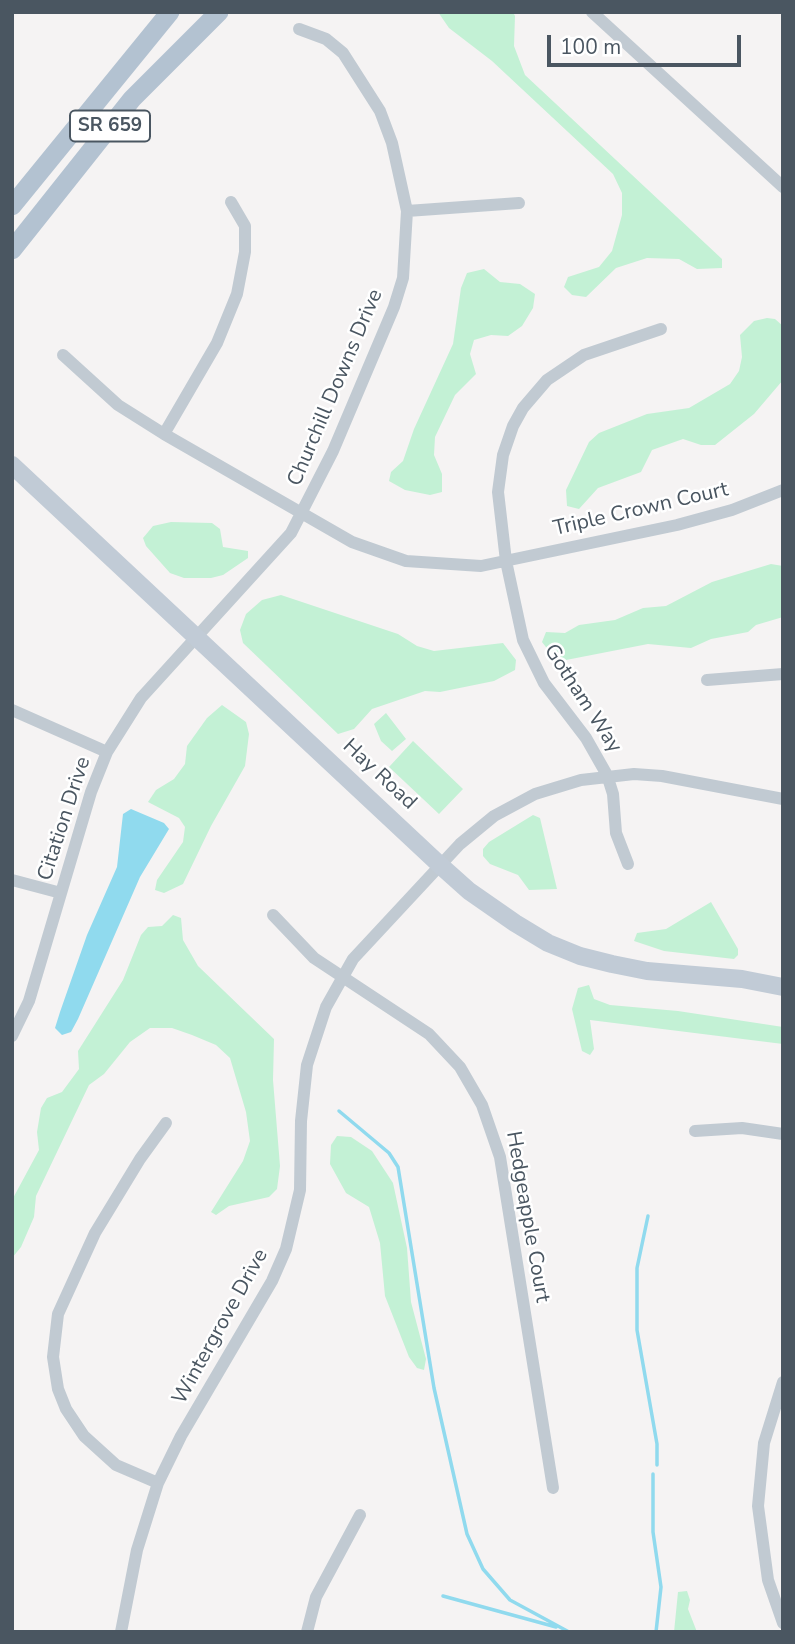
<!DOCTYPE html>
<html>
<head>
<meta charset="utf-8">
<style>
  body { margin:0 }
  #map { position:relative; width:795px; height:1644px; overflow:hidden; background:#f5f3f3; font-family:"Nunito Sans",sans-serif }
  canvas { display:block }
  .frame { position:absolute; inset:0; border:14px solid #4a5661; pointer-events:none }
  .scale { position:absolute; left:547px; top:35px; width:194px; height:32px; box-sizing:border-box; border:4px solid #4a5661; border-top:0; padding-left:9px; font-size:21px; line-height:24px; white-space:nowrap; color:#4a5661; -webkit-text-stroke:5px #fff; paint-order:stroke }
</style>
</head>
<body>
<div id="map">
<canvas width="795" height="1644"></canvas>
<div class="frame"></div>
<div class="scale">100 m</div>
</div>
<script>
const c = document.querySelector('canvas').getContext('2d');
c.lineJoin = 'round';
function paint(path, color) { c.fillStyle = color; c.fill(path, 'evenodd'); }
const toPath = rows => new Path2D(rows.map(r => 'M' + r).join(''));
function trace(path, color, width, dash) { c.strokeStyle = color; c.lineWidth = width; c.lineCap = dash ? 'butt' : 'round'; c.setLineDash(dash || []); c.stroke(path); }
function drawText(font, color, halo, rows, align = 'center') {
  c.font = font + ' "Nunito Sans",sans-serif'; c.lineWidth = 5; c.setLineDash([]); c.textBaseline = 'middle'; c.strokeStyle = halo; c.fillStyle = color; for (const [text, x, y, turn = 0] of rows) {
    c.save(); c.translate(x, y); c.rotate((+turn || 0) * Math.PI / 180); c.textAlign = isNaN(turn) ? turn : align; if (halo) c.strokeText(text, 0, 0); c.fillText(text, 0, 0); c.restore();
  }
}
paint(toPath([
  [438,12,513,12,515,16,514,46,525,75,722,259,722,268,697,269,679,259,647,258,616,268,586,297,572,295,564,287,568,277,599,267,612,251,622,215,622,193,613,174,492,61,449,28],
  [484,269,500,282,520,284,535,294,533,308,522,326,508,336,491,335,474,340,470,354,476,374,455,395,435,437,434,455,442,474,442,492,430,495,405,490,389,481,391,472,403,461,414,429,453,344,461,288,467,273],
  [767,318,775,319,783,326,783,380,754,414,715,445,701,445,683,439,652,450,641,472,598,488,579,509,567,506,566,490,589,442,599,433,647,414,689,408,730,384,739,371,742,357,740,335,754,321],
  [171,522,212,523,220,529,223,547,248,551,248,558,223,575,211,578,184,578,170,573,146,546,143,538,153,526],
  [771,564,783,566,783,617,756,625,748,632,711,639,691,648,648,644,566,660,549,651,542,642,546,632,565,633,579,625,615,620,643,608,666,606,712,582],
  [281,595,398,634,417,646,434,651,503,643,516,660,515,670,494,681,440,692,425,691,372,709,354,729,338,734,243,643,240,630,246,614,262,600],
  [222,705,246,722,249,734,245,766,211,826,183,884,164,893,155,890,157,880,183,842,185,827,179,818,148,802,156,790,174,779,185,764,187,746,207,718],
  [386,713,406,739,392,751,381,741,374,724],
  [413,741,463,789,439,814,389,767],
  [533,815,540,818,557,889,529,890,518,875,490,864,483,856,483,849,489,842],
  [711,902,738,949,738,955,734,959,664,951,634,941,637,933,666,929],
  [173,915,181,918,183,940,198,966,274,1039,273,1080,280,1166,277,1189,269,1197,229,1206,216,1215,211,1212,243,1161,250,1141,246,1112,230,1058,216,1045,192,1035,172,1028,150,1028,130,1042,104,1074,89,1085,36,1196,34,1217,21,1247,12,1258,12,1200,39,1150,37,1132,41,1108,47,1098,62,1092,79,1069,78,1051,123,980,141,935,148,927,162,926],
  [589,985,594,999,610,1005,678,1011,783,1027,783,1044,590,1020,594,1049,590,1055,582,1051,572,1009,578,988],
  [337,1136,351,1137,372,1151,393,1183,407,1248,411,1302,426,1359,424,1370,417,1368,409,1357,385,1296,380,1243,369,1207,346,1193,330,1164,331,1145],
  [687,1591,690,1600,688,1609,697,1632,674,1632,678,1592]
]), '#c3f1d5');
paint(toPath([
  [131,809,164,823,169,829,140,877,78,1019,71,1032,62,1035,55,1028,60,1012,87,935,117,867,123,814]
]), '#90daee');
trace(toPath([
  [339,1111,389,1153,398,1167,434,1388,467,1534,483,1569,510,1600,569,1632],
  [648,1216,637,1268,637,1330,657,1444,657,1465],
  [653,1474,653,1532,661,1587,656,1632],
  [443,1596,556,1627]
]), '#90daee', 3.5);
trace(toPath([
  [592,12,783,187],
  [407,211,519,203],
  [63,355,118,405,164,434,352,542,406,561,481,566,677,525,732,510,783,490],
  [164,434,217,343,237,294,245,252,245,226,231,202],
  [707,680,783,674],
  [12,710,107,752],
  [628,864,616,833,613,794,607,775,586,738,544,683,523,640,506,561,498,492,503,455,513,426,523,408,547,380,584,355,661,329],
  [12,880,61,893],
  [273,915,314,958,429,1034,460,1067,482,1105,500,1157,553,1488],
  [12,1036,29,1001,91,792,107,752,141,698,291,533,333,451,394,307,403,278,407,211,392,143,380,111,343,53,326,39,299,29],
  [695,1131,742,1128,783,1134],
  [783,1382,764,1443,758,1506,768,1580,783,1623],
  [158,1483,116,1465,84,1436,66,1409,58,1389,53,1357,58,1314,95,1233,140,1159,166,1123],
  [121,1632,137,1550,158,1483,181,1436,272,1281,286,1249,300,1190,301,1121,307,1065,326,1007,353,959,460,844,494,816,535,794,581,780,634,774,662,776,783,799],
  [307,1632,316,1597,360,1515]
]), '#c1cad2', 12);
trace(toPath([
  [12,465,441,866,469,891,515,923,548,943,580,956,612,964,647,971,742,979,783,987]
]), '#c1cbd6', 18);
trace(toPath([
  [12,206,170,12],
  [12,250,132,99,219,12]
]), '#b3c2d1', 19);
for (const [x, y, w] of [
  [110,126,80]
]) { const box = new Path2D(); box.roundRect(x - w / 2, y - 15.5, w, 31, 5); c.fillStyle = '#fff'; c.fill(box); trace(box, '#4a5661', 2); }
drawText('bold 19px', '#4a5661', null, [
  ["SR 659",110,126]
]);
drawText('21px', '#4a5661', '#fff', [
  ["Churchill Downs Drive",336,388,-67],
  ["Triple Crown Court",641,510,-13],
  ["Gotham Way",582,699,57],
  ["Hay Road",379,775,43],
  ["Citation Drive",65,819,-72],
  ["Hedgeapple Court",527,1217,80],
  ["Wintergrove Drive",221,1327,-61]
]);
</script>
</body>
</html>
